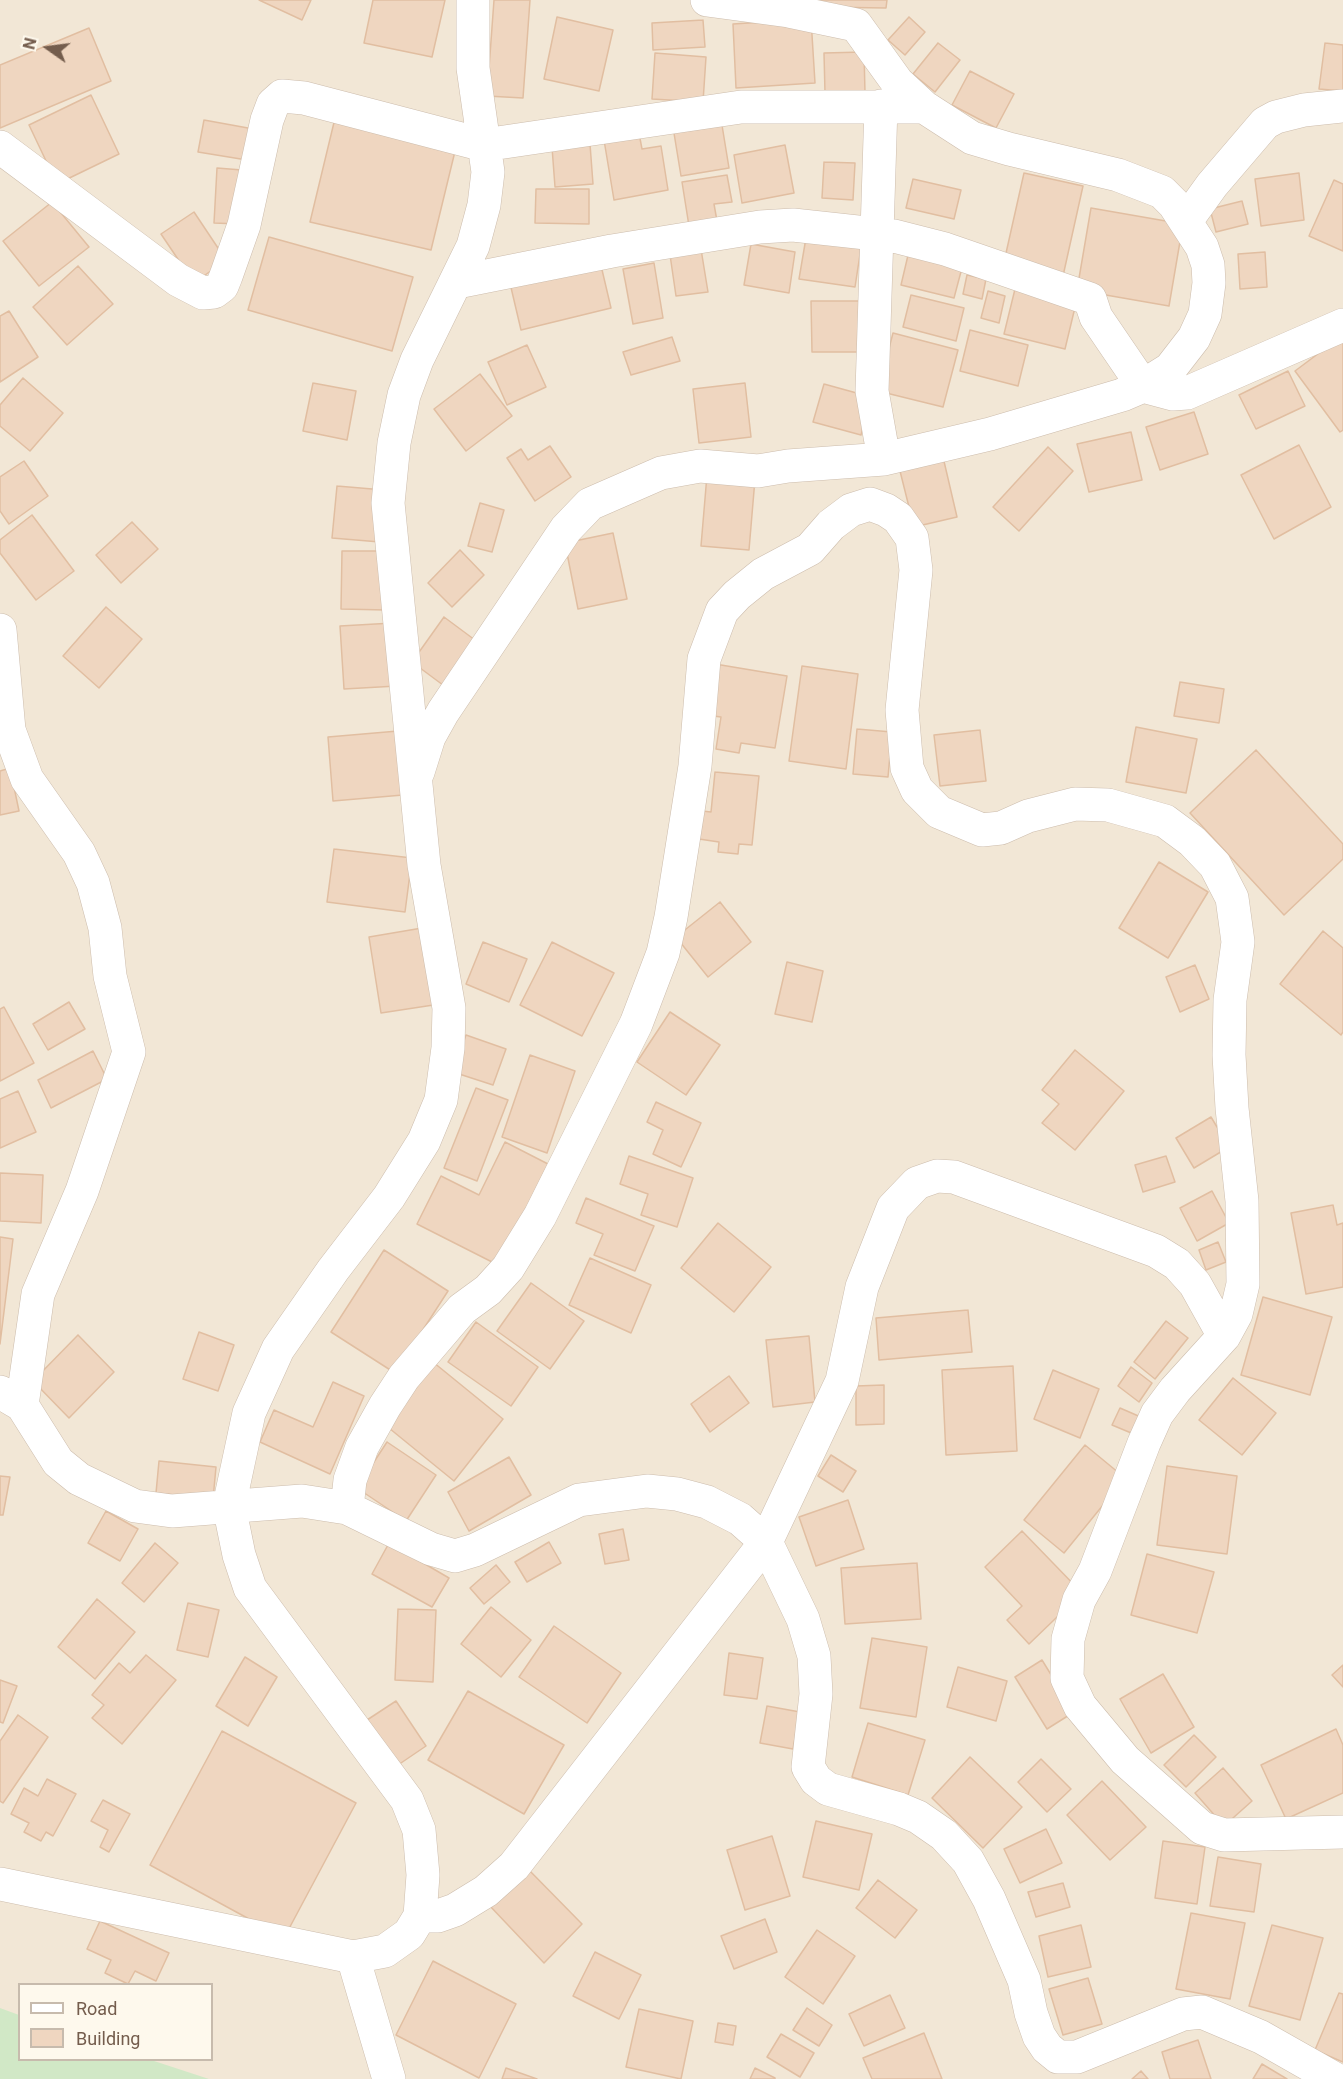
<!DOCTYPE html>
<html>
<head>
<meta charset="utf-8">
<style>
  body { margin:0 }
  #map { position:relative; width:1343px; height:2079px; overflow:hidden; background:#fbf5e7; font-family:Roboto,sans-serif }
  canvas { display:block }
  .legend { position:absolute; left:18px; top:1983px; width:195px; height:78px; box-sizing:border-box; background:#fef9ed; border:2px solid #c7bbad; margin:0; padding:8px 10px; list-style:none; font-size:18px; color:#745d4d }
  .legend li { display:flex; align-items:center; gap:12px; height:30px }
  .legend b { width:30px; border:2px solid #c7bbad }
  .north { position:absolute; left:18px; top:18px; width:60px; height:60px; -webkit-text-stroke:4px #fef9ed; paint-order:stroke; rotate:284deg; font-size:16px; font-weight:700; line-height:24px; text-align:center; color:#745d4d }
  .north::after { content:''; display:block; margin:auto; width:21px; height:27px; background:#745d4d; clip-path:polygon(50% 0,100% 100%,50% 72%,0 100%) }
</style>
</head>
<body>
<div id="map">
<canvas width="1343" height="2079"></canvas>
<ul class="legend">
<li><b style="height:8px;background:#fff"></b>Road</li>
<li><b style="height:16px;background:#efd6c0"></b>Building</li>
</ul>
<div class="north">N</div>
</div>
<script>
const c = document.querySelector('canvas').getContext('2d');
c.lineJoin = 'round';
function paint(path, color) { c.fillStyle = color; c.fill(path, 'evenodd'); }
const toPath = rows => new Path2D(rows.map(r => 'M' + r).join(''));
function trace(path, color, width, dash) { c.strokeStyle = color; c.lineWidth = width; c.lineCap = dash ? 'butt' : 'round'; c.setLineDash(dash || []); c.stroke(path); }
paint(toPath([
  [0,0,1343,0,1343,2079,0,2079],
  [20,1984,212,1984,212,2060,20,2060]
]), '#f2e7d6');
paint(toPath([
  [0,2008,19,2015,20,2060,151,2060,209,2079,0,2079]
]), '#d1e8c6');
const building = toPath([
  [259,0,311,0,302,20,259,0],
  [373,0,445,0,432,57,364,43,373,0],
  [494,0,530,0,523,98,487,96,494,0],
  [820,0,887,0,886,8,820,7,820,0],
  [557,17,613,30,599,91,544,79,557,17],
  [909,17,925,32,905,55,888,40,909,17],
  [811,19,815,83,736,88,733,24,811,19],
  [703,20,705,47,653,50,652,23,703,20],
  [89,28,111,81,0,128,0,65,89,28],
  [938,43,960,60,935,92,913,74,938,43],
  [1325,43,1343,45,1343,91,1319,89,1325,43],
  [864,52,865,93,825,93,824,53,864,52],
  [655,53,706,57,703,102,652,99,655,53],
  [970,71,1014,94,996,128,952,105,970,71],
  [91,95,119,154,57,184,29,125,91,95],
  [337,110,458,139,431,250,310,222,337,110],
  [720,113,729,168,681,176,672,121,720,113],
  [204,120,259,130,253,161,198,152,204,120],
  [638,128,642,149,661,146,668,190,614,200,603,134,638,128],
  [590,144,593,184,555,187,552,147,590,144],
  [785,145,794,193,742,203,734,155,785,145],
  [824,162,855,163,853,200,822,198,824,162],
  [217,168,242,170,239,224,214,223,217,168],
  [1024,173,1083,186,1063,276,1004,262,1024,173],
  [1299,173,1304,220,1261,226,1255,179,1299,173],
  [727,175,732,202,714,204,717,221,689,226,682,182,727,175],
  [913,179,961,190,954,219,906,208,913,179],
  [1334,180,1343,184,1343,251,1309,236,1334,180],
  [536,189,589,189,589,224,535,223,536,189],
  [1242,201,1248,224,1216,232,1210,209,1242,201],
  [52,202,89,247,39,286,3,241,52,202],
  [1091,208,1183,224,1169,306,1077,290,1091,208],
  [194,212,226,260,194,283,161,234,194,212],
  [807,232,862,241,855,287,799,279,807,232],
  [269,237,413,277,392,351,248,310,269,237],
  [700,243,708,292,676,296,669,248,700,243],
  [751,244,795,252,789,293,744,285,751,244],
  [909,251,963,264,954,298,901,285,909,251],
  [1265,252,1267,287,1240,289,1238,254,1265,252],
  [599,257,611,308,521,330,509,279,599,257],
  [654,263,663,318,633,324,623,269,654,263],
  [78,266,113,304,67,345,33,307,78,266],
  [967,275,986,279,982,299,963,294,967,275],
  [1016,285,1077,299,1065,349,1004,334,1016,285],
  [988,291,1005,296,999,323,981,318,988,291],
  [911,295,964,308,956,341,903,327,911,295],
  [811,301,861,301,861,352,812,352,811,301],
  [9,311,38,357,0,382,0,316,9,311],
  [970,330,1028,345,1018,386,960,371,970,330],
  [893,333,958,350,943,407,878,391,893,333],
  [1343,335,1343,430,1340,432,1295,371,1343,335],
  [672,337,680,361,631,375,623,352,672,337],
  [527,345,546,387,507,405,488,362,527,345],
  [1288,371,1305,406,1256,429,1239,395,1288,371],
  [480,374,512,416,466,451,434,409,480,374],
  [23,378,63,413,30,451,0,426,0,405,23,378],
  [313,383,356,391,347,440,303,431,313,383],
  [745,383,751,437,699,443,693,389,745,383],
  [824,384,871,397,861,435,813,422,824,384],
  [1194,412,1208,454,1160,470,1146,427,1194,412],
  [1131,432,1142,480,1089,492,1077,444,1131,432],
  [1299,445,1331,507,1274,539,1241,475,1299,445],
  [550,446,571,477,535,501,507,458,521,449,528,460,550,446],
  [1048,447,1073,471,1019,531,993,507,1048,447],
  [943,457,957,517,914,527,899,467,943,457],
  [24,461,48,496,9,524,0,511,0,477,24,461],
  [707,475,755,479,749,550,701,546,707,475],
  [337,486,384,490,380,542,332,538,337,486],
  [480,503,504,510,492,552,468,546,480,503],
  [32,515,74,571,36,600,0,553,0,540,32,515],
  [132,522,158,549,121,583,96,555,132,522],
  [613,533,627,599,578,609,565,543,613,533],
  [460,550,484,575,452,607,428,583,460,550],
  [342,551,388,551,386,610,341,609,342,551],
  [106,607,142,639,99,688,63,656,106,607],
  [444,617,483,646,451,691,412,662,444,617],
  [393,623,397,686,344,689,340,626,393,623],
  [715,664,787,676,775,748,741,743,739,753,716,749,721,717,706,715,715,664],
  [802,666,858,674,846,769,789,761,802,666],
  [1180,682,1224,689,1219,723,1174,716,1180,682],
  [1136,727,1197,739,1186,793,1126,782,1136,727],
  [857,729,892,732,888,777,853,774,857,729],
  [980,730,986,781,940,786,934,735,980,730],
  [398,731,403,795,333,801,328,737,398,731],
  [1256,750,1343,844,1343,859,1284,915,1190,813,1256,750],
  [10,768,19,811,0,815,0,771,10,768],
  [715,772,759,776,752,845,739,844,738,854,718,852,719,842,699,839,702,811,711,812,715,772],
  [334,849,412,858,405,912,327,902,334,849],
  [1159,862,1208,892,1168,958,1119,928,1159,862],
  [720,902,751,942,708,977,676,937,720,902],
  [428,927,440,1004,381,1013,369,937,428,927],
  [1323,931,1343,948,1343,1032,1341,1035,1280,984,1323,931],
  [483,942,527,959,509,1002,466,984,483,942],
  [552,942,614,973,582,1036,520,1005,552,942],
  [787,962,823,971,812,1022,775,1014,787,962],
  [1195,965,1209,999,1180,1012,1166,977,1195,965],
  [69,1002,85,1029,48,1050,33,1024,69,1002],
  [4,1007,34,1063,0,1081,0,1009,4,1007],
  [670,1012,720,1045,686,1095,637,1062,670,1012],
  [466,1035,506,1049,493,1085,453,1072,466,1035],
  [1075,1050,1124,1091,1075,1150,1042,1123,1059,1104,1042,1090,1075,1050],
  [93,1051,107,1079,51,1108,38,1080,93,1051],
  [530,1055,575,1071,547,1153,502,1137,530,1055],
  [476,1088,508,1100,477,1181,444,1168,476,1088],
  [18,1091,36,1132,0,1148,0,1099,18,1091],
  [656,1102,701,1123,681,1167,653,1154,663,1130,647,1122,656,1102],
  [1211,1117,1229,1147,1194,1168,1176,1138,1211,1117],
  [505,1142,548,1164,498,1265,417,1224,441,1176,479,1195,505,1142],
  [629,1156,693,1178,677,1227,641,1215,648,1194,620,1184,629,1156],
  [1166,1156,1175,1182,1143,1192,1135,1165,1166,1156],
  [0,1173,43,1175,41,1223,0,1221,0,1173],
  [1212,1191,1229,1223,1197,1241,1180,1208,1212,1191],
  [586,1198,654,1226,635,1271,594,1255,603,1234,576,1223,586,1198],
  [1333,1205,1337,1225,1343,1223,1343,1287,1306,1294,1291,1213,1333,1205],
  [718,1223,771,1267,734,1312,681,1268,718,1223],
  [0,1237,13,1239,0,1344,0,1237],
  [1218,1242,1226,1262,1206,1270,1199,1250,1218,1242],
  [384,1250,448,1291,395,1373,331,1332,384,1250],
  [590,1258,651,1285,631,1333,569,1305,590,1258],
  [531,1283,584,1321,550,1369,497,1331,531,1283],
  [1263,1297,1332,1317,1310,1395,1241,1375,1263,1297],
  [968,1310,972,1352,879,1360,876,1318,968,1310],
  [1166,1321,1188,1338,1155,1379,1134,1362,1166,1321],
  [476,1322,538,1367,511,1406,448,1362,476,1322],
  [199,1332,234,1345,218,1391,183,1379,199,1332],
  [78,1335,114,1372,69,1418,33,1381,78,1335],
  [809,1336,815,1402,773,1407,766,1340,809,1336],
  [433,1362,503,1419,454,1481,384,1424,433,1362],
  [1013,1366,1017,1451,946,1455,942,1370,1013,1366],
  [1131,1367,1152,1383,1139,1402,1118,1386,1131,1367],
  [1053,1370,1099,1389,1080,1438,1034,1419,1053,1370],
  [729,1376,749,1403,710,1432,691,1404,729,1376],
  [1233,1378,1276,1413,1242,1455,1199,1420,1233,1378],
  [333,1382,364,1396,330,1474,260,1442,274,1410,313,1427,333,1382],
  [884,1385,884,1424,856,1425,856,1386,884,1385],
  [1120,1408,1143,1418,1136,1435,1112,1425,1120,1408],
  [387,1442,436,1475,406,1521,357,1488,387,1442],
  [1085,1445,1125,1478,1064,1553,1024,1520,1085,1445],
  [831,1455,856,1471,843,1492,818,1476,831,1455],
  [509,1457,531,1495,469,1531,448,1492,509,1457],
  [159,1461,216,1467,213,1499,156,1493,159,1461],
  [1167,1466,1237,1476,1227,1554,1157,1545,1167,1466],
  [0,1476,10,1477,3,1515,0,1515,0,1476],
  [848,1500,864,1549,816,1566,799,1517,848,1500],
  [106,1511,138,1529,120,1561,88,1543,106,1511],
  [623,1529,629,1560,605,1564,599,1534,623,1529],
  [1022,1531,1082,1593,1029,1644,1007,1620,1022,1606,985,1567,1022,1531],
  [549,1542,561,1563,527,1582,515,1562,549,1542],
  [155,1543,178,1563,144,1602,122,1583,155,1543],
  [389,1543,449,1578,432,1607,372,1574,389,1543],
  [1147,1554,1214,1572,1197,1633,1131,1615,1147,1554],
  [917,1563,921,1619,845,1624,841,1568,917,1563],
  [496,1565,510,1582,484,1604,470,1588,496,1565],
  [97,1599,135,1632,95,1679,58,1647,97,1599],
  [188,1603,219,1610,208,1657,177,1650,188,1603],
  [491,1607,531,1640,501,1677,461,1644,491,1607],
  [398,1609,436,1610,433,1682,395,1680,398,1609],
  [554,1626,621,1673,587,1723,519,1677,554,1626],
  [872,1638,927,1647,916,1717,860,1708,872,1638],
  [729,1653,763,1658,757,1699,724,1695,729,1653],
  [146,1655,176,1680,122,1744,92,1718,104,1705,92,1695,119,1663,130,1673,146,1655],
  [245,1657,277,1677,248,1726,216,1706,245,1657],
  [1042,1660,1074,1712,1047,1729,1015,1677,1042,1660],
  [1343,1665,1343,1687,1332,1675,1343,1665],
  [958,1667,1007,1681,996,1721,947,1707,958,1667],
  [1163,1674,1194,1727,1151,1753,1120,1699,1163,1674],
  [0,1680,17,1686,3,1723,0,1722,0,1680],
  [468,1691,564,1745,524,1814,428,1760,468,1691],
  [396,1701,426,1746,398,1765,367,1720,396,1701],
  [767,1706,800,1712,793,1749,760,1743,767,1706],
  [18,1715,48,1737,3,1803,0,1801,0,1741,18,1715],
  [868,1723,925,1740,908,1795,852,1777,868,1723],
  [1336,1729,1343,1745,1343,1793,1286,1819,1261,1765,1336,1729],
  [222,1731,356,1803,284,1938,150,1865,222,1731],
  [1194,1735,1216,1757,1186,1787,1164,1765,1194,1735],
  [970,1757,1022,1807,983,1848,932,1798,970,1757],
  [1041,1759,1071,1789,1047,1812,1018,1782,1041,1759],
  [1223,1768,1252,1801,1224,1826,1195,1793,1223,1768],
  [47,1779,76,1794,53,1836,46,1832,41,1841,24,1832,29,1823,11,1814,24,1788,38,1796,47,1779],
  [1102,1781,1146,1827,1110,1860,1067,1815,1102,1781],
  [103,1800,130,1814,109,1852,100,1847,108,1830,91,1821,103,1800],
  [816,1821,872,1834,859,1890,803,1877,816,1821],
  [1046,1829,1062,1863,1020,1883,1004,1849,1046,1829],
  [772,1836,790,1896,745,1910,727,1850,772,1836],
  [1163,1841,1205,1847,1197,1904,1155,1898,1163,1841],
  [1218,1857,1261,1864,1254,1912,1210,1906,1218,1857],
  [527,1868,582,1924,544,1963,489,1905,527,1868],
  [878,1880,917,1910,895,1938,856,1908,878,1880],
  [1063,1883,1070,1907,1036,1917,1028,1892,1063,1883],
  [1191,1913,1245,1923,1230,1999,1176,1989,1191,1913],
  [765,1919,777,1952,734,1969,721,1936,765,1919],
  [100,1921,169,1953,156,1981,135,1971,128,1984,105,1973,111,1960,87,1949,100,1921],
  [1081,1925,1091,1967,1048,1977,1039,1936,1081,1925],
  [1272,1925,1323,1938,1300,2020,1249,2006,1272,1925],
  [817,1930,855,1956,823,2004,785,1977,817,1930],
  [595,1952,641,1975,619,2019,573,1996,595,1952],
  [433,1961,516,2004,479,2078,396,2035,433,1961],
  [1088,1978,1102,2024,1063,2035,1049,1989,1088,1978],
  [1339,1993,1343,1994,1343,2062,1315,2050,1339,1993],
  [890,1995,905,2028,864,2046,849,2014,890,1995],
  [807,2008,832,2025,819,2046,793,2030,807,2008],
  [639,2009,693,2021,681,2079,626,2067,639,2009],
  [718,2023,736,2026,733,2045,715,2042,718,2023],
  [924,2033,942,2079,872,2079,863,2058,924,2033],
  [781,2034,814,2053,800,2077,767,2057,781,2034],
  [1198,2040,1211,2079,1170,2079,1162,2052,1198,2040],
  [1262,2064,1287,2079,1253,2079,1262,2064],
  [506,2068,537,2079,502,2079,506,2068],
  [755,2068,775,2078,775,2079,750,2079,755,2068],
  [1141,2071,1148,2079,1132,2079,1141,2071]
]);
paint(building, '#efd6c0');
trace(building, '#e1bea1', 1.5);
const street = toPath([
  [881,106,872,391,884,459],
  [0,147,178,280,203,293,214,292,222,286,226,276,244,225,267,120,273,104,282,96,304,98,484,145,741,107,924,107],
  [1186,221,1212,185,1265,123,1276,117,1304,110,1343,106],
  [457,282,612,251,760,227,793,225,894,236,945,249,1090,299,1096,317,1143,386,1173,394,1187,393,1343,325],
  [0,630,9,730,27,779,79,853,93,883,105,928,110,976,129,1052,82,1191,38,1294,22,1405],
  [418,772,429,737,443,712,566,529,590,504,661,473,700,466,758,471,788,466,884,459,990,434,1122,395,1143,386,1170,369,1194,338,1205,314,1209,283,1208,265,1202,247,1174,204,1162,192,1118,175,1009,149,972,138,924,107,897,82,856,25,789,11,707,0],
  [0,1392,22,1405,58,1462,79,1479,135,1506,172,1511,302,1501,347,1508,431,1549,455,1556,475,1550,579,1500,647,1491,677,1494,707,1502,740,1519,766,1542,803,1619,814,1656,816,1694,808,1767,816,1780,828,1789,899,1809,918,1817,944,1835,968,1861,989,1899,1024,1980,1031,2013,1039,2036,1047,2048,1058,2057,1077,2057,1183,2014,1202,2012,1261,2037,1335,2079],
  [347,1508,350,1480,362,1447,385,1406,404,1377,462,1309,488,1290,508,1268,540,1216,636,1024,663,953,671,917,695,766,704,659,722,611,737,595,763,574,810,549,831,525,851,510,870,504,886,510,898,518,912,538,916,570,902,710,907,768,917,790,939,812,982,830,1001,828,1028,816,1075,804,1108,805,1165,821,1192,841,1215,865,1232,898,1238,942,1230,1000,1229,1055,1232,1108,1242,1201,1243,1284,1236,1314,1224,1336,1175,1390,1157,1414,1144,1443,1095,1571,1079,1600,1068,1639,1067,1678,1080,1706,1125,1760,1202,1828,1224,1835,1343,1832],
  [0,1884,353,1957,385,1951,409,1934,420,1916,423,1875,419,1830,407,1800,250,1588,239,1555,229,1506,249,1413,278,1349,333,1270,389,1197,424,1141,441,1100,448,1048,449,1008,424,865,388,503,394,443,404,395,417,360,473,246,484,205,488,172,473,68,473,0],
  [420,1916,438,1916,455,1910,486,1891,514,1866,766,1542,842,1381,862,1287,893,1208,917,1183,937,1176,954,1177,1156,1251,1177,1264,1195,1284,1224,1336],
  [353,1957,389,2079]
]);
trace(street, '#cdbdad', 34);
trace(street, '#fff', 33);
</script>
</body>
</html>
